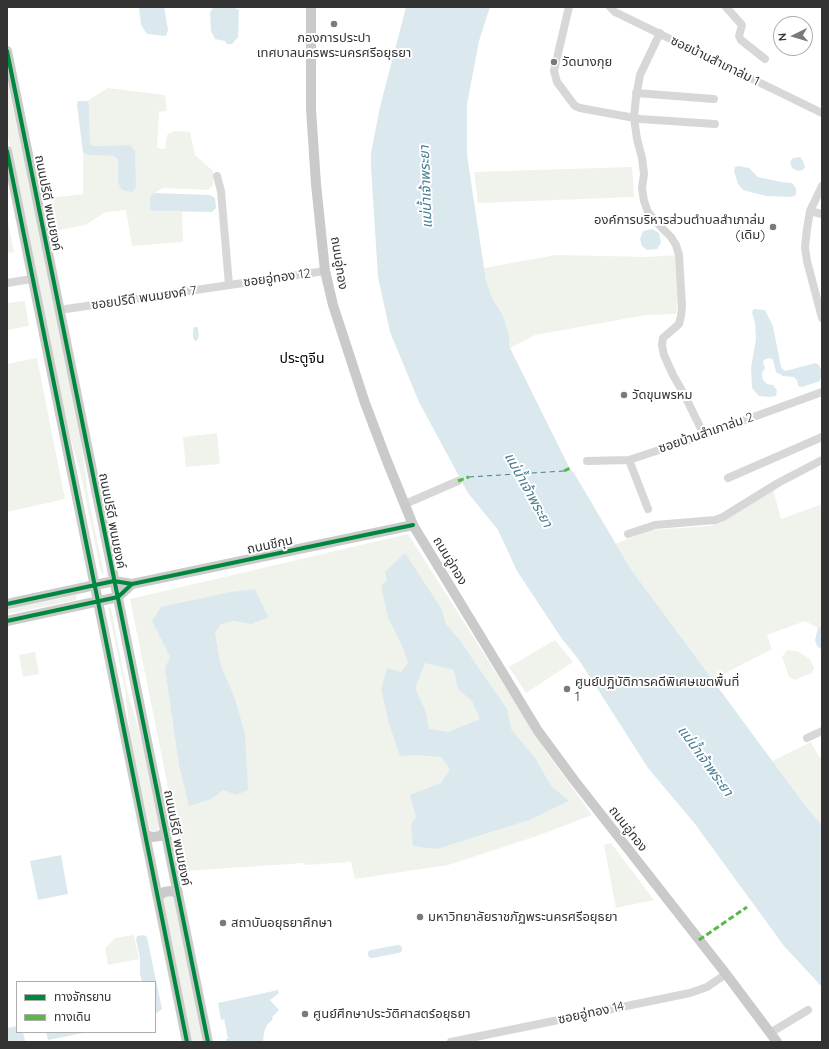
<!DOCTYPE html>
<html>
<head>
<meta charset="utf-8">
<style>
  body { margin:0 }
  #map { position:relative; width:829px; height:1049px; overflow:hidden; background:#fff; font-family:Quicksand,"Noto Sans Thai",sans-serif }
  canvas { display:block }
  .frame { position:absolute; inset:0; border:8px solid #333; pointer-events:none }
  .legend { position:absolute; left:16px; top:981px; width:140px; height:52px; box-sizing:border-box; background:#fff; border:1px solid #adadad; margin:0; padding:5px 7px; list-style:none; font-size:12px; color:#333 }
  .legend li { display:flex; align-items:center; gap:8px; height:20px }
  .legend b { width:20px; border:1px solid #adadad }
  .north { position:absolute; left:773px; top:16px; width:40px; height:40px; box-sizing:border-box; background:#fff; border:1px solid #adadad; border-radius:50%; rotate:265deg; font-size:11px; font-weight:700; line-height:16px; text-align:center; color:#333 }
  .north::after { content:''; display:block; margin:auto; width:14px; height:18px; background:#7a7a7a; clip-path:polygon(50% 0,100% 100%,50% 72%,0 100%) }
</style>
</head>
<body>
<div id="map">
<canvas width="829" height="1049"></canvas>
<div class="frame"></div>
<ul class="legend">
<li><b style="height:5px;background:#00873e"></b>ทางจักรยาน</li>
<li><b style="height:5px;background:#58b947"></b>ทางเดิน</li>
</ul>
<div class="north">N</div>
</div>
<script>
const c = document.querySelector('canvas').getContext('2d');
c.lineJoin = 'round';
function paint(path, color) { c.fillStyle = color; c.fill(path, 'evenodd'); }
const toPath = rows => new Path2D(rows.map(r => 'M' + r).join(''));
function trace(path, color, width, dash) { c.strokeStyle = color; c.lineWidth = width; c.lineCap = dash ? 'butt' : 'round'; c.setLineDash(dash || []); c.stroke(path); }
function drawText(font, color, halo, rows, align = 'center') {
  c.font = font + ' Quicksand,"Noto Sans Thai",sans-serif'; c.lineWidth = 4; c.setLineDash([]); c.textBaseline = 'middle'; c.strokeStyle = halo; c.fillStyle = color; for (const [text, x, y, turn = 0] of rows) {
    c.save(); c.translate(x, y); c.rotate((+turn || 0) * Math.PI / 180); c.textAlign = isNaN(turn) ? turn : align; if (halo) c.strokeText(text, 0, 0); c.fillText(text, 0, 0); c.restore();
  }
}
paint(toPath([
  [7,78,81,440,89,501,104,573,103,574,101,573,81,476,67,425,7,131],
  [108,88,165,95,167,111,159,112,157,148,165,149,167,135,174,131,190,132,195,155,213,171,213,185,208,190,163,188,154,193,155,211,182,212,183,242,132,246,126,210,106,212,85,225,55,231,49,198,83,194,83,152,88,155,113,156,118,159,118,183,130,145,93,146,90,144,89,106,87,101],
  [632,167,634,197,478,203,474,172],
  [7,217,14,252,7,253],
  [556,255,647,257,677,255,678,302,676,314,646,315,535,335,510,348,507,330,501,312,493,300,486,281,484,268],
  [25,301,29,326,7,330,7,303],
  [37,358,65,499,7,512,7,364],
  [217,433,220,464,186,467,183,437],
  [773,489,781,519,822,504,822,626,818,628,805,621,767,635,772,649,712,680,630,568,615,544,651,530,710,526,727,517],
  [408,534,547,753,592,815,537,836,448,865,355,879,351,862,305,865,304,863,185,871,130,599],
  [74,595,77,596,76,600,7,614,7,609],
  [109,607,111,608,127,690,142,741,159,825,158,830,156,831,151,831,149,827,131,743,125,690,108,608],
  [555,640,573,662,526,693,509,667],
  [787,650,797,651,810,659,814,668,812,673,795,680,789,677,782,657],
  [35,652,39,674,23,677,19,655],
  [811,742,819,757,822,756,822,825,807,808,772,761],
  [611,843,654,900,616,908,604,845],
  [164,896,173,896,174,898,203,1042,192,1042,163,900],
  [134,935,139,959,108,965,105,948,115,938]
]), '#f0f3ec');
paint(toPath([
  [139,7,164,7,168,30,166,36,147,34,141,25],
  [214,7,235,8,239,10,238,37,232,44,227,44,225,41,215,39,211,31,210,12],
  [406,7,490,7,479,41,467,104,467,155,486,281,493,300,501,312,508,330,510,348,570,469,574,473,630,568,807,808,822,825,822,987,784,946,695,824,648,768,579,660,562,639,517,571,498,530,468,493,419,402,390,332,378,277,371,168,371,153,380,107],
  [78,101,87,101,89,105,90,144,93,146,130,145,135,151,136,187,132,192,122,190,118,183,118,159,113,156,88,155,83,152,77,105],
  [800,157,803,161,805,167,803,170,798,171,792,168,790,162,793,158],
  [739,166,749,168,758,177,781,182,792,183,796,188,796,195,791,197,766,196,743,190,738,184,734,171,735,167],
  [154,193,210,195,215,198,216,208,212,212,155,211,150,209,150,197],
  [652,229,659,233,661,243,657,249,647,250,642,246,640,239,643,231],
  [754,309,765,310,773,326,781,367,785,371,816,363,819,365,822,372,820,381,802,387,798,386,797,380,794,377,783,376,776,372,773,360,770,358,765,359,763,362,765,368,762,373,763,380,767,384,773,385,777,390,776,396,770,397,759,396,752,388,751,368,756,339,755,323,752,312],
  [194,327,197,327,198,329,199,335,197,341,195,341,193,338,193,329],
  [405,553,441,608,446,624,458,638,507,709,511,729,535,758,551,786,569,801,529,820,437,849,413,846,411,824,416,817,410,795,441,783,450,769,441,757,417,755,400,756,389,724,381,689,387,668,401,672,408,663,404,650,388,617,381,586,387,580,385,572],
  [425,663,454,670,458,689,472,701,480,719,448,732,429,729,426,712,415,688],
  [255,589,268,617,252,624,233,621,221,624,215,633,220,663,235,699,245,734,248,790,236,795,223,790,211,799,189,806,179,765,165,668,170,657,152,621,161,607,230,592],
  [822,626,822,650,817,646,815,640,818,628],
  [61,855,68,894,38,900,30,861],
  [144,935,147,937,162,1009,155,1014,155,982,142,982,140,974,140,958,136,939,137,936],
  [278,990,279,993,270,1000,279,1010,272,1017,273,1019,267,1025,264,1032,263,1042,226,1042,226,1039,228,1039,224,1019,221,1020,218,1003],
  [17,1026,17,1032,23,1032,25,1041,24,1042,7,1042,7,1028],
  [46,1032,89,1032,48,1040]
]), '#dbe9ef');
trace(toPath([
  [372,954,398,949]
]), '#dbe9ef', 8);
trace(toPath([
  [469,477,564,471]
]), '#457b91', 1, [5, 4]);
trace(toPath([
  [569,7,567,15,554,71,557,82,575,106,580,108,640,119,715,124],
  [610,7,615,12,822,113],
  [726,7,742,25,739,36,741,40,765,59],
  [660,33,640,75,636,97,634,118,637,139,642,158,644,174,642,188,644,201,648,212,659,225,671,237,676,245,679,255,682,306,681,316,679,324,663,338,662,345,664,355,673,375,684,394,704,435],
  [636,93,714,99],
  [217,176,221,191,229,285],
  [822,186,810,211,807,229,805,247,807,261,822,318],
  [810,211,822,214],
  [7,283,32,279],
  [59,310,325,271],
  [629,460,648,509],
  [587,461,629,460,704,435,822,392],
  [728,478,822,437],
  [405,504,458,481],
  [628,534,655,525,715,520,723,517,778,483,822,460],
  [807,738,822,731],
  [770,1033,808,1010],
  [451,1042,690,993,707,987,726,974]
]), '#d7d7d7', 8);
trace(toPath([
  [311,7,311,109,316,184,325,271,333,305,365,403,387,461,413,525,538,731,574,780,726,974,777,1042],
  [7,51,208,1042],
  [7,151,187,1042],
  [7,604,114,581,132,584,413,525],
  [7,621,118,597,132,584],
  [145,835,153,837,160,836,165,831],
  [158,897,164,892,171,891,178,893]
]), '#cacaca', 10);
trace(toPath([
  [564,471,572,467],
  [458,481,469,477],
  [699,940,747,907]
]), '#58b947', 3, [6, 3]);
trace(toPath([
  [7,51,208,1042],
  [7,151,187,1042],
  [7,604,114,581,132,584,413,525],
  [7,621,118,597,132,584]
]), '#00873e', 4);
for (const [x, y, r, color] of [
  [334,24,4,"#7a7a7a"],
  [554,62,4,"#7a7a7a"],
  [773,227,4,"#7a7a7a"],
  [624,395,4,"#7a7a7a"],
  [567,689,4,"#7a7a7a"],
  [420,917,4,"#7a7a7a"],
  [223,923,4,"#7a7a7a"],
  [305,1014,4,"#7a7a7a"]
]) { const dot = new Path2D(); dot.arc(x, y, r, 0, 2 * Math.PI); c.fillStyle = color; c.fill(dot); trace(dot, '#fff', 1.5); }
drawText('13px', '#333', '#fff', [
  ["กองการประปา",334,38,"center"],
  ["เทศบาลนครพระนครศรีอยุธยา",334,53,"center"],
  ["วัดนางกุย",562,62],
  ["องค์การบริหารส่วนตำบลสำเภาล่ม",765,220,"right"],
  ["(เดิม)",765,235,"right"],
  ["วัดขุนพรหม",632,395],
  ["ศูนย์ปฏิบัติการคดีพิเศษเขตพื้นที่",575,682],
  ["1",575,697],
  ["มหาวิทยาลัยราชภัฏพระนครศรีอยุธยา",428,917],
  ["สถาบันอยุธยาศึกษา",231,923],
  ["ศูนย์ศึกษาประวัติศาสตร์อยุธยา",313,1014]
], 'left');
drawText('13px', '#333', '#fff', [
  ["ซอยบ้านสำเภาล่ม 1",715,61,26],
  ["ถนนปรีดี พนมยงค์",48,203,79],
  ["ถนนอู่ทอง",339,263,81],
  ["ซอยอู่ทอง 12",277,278,-8],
  ["ซอยปรีดี พนมยงค์ 7",144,298,-8],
  ["ซอยบ้านสำเภาล่ม 2",706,433,-19],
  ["ถนนปรีดี พนมยงค์",112,521,79],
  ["ถนนชีกุน",270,545,-12],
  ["ถนนอู่ทอง",450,561,59],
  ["ถนนอู่ทอง",628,829,52],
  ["ถนนปรีดี พนมยงค์",177,838,79],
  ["ซอยอู่ทอง 14",591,1013,-12]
]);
drawText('italic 14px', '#457b91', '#fff', [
  ["แม่น้ำเจ้าพระยา",426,187,-92],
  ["แม่น้ำเจ้าพระยา",528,490,61],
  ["แม่น้ำเจ้าพระยา",705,761,54]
]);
drawText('14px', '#000', '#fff', [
  ["ประตูจีน",302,359]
]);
</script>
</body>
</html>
